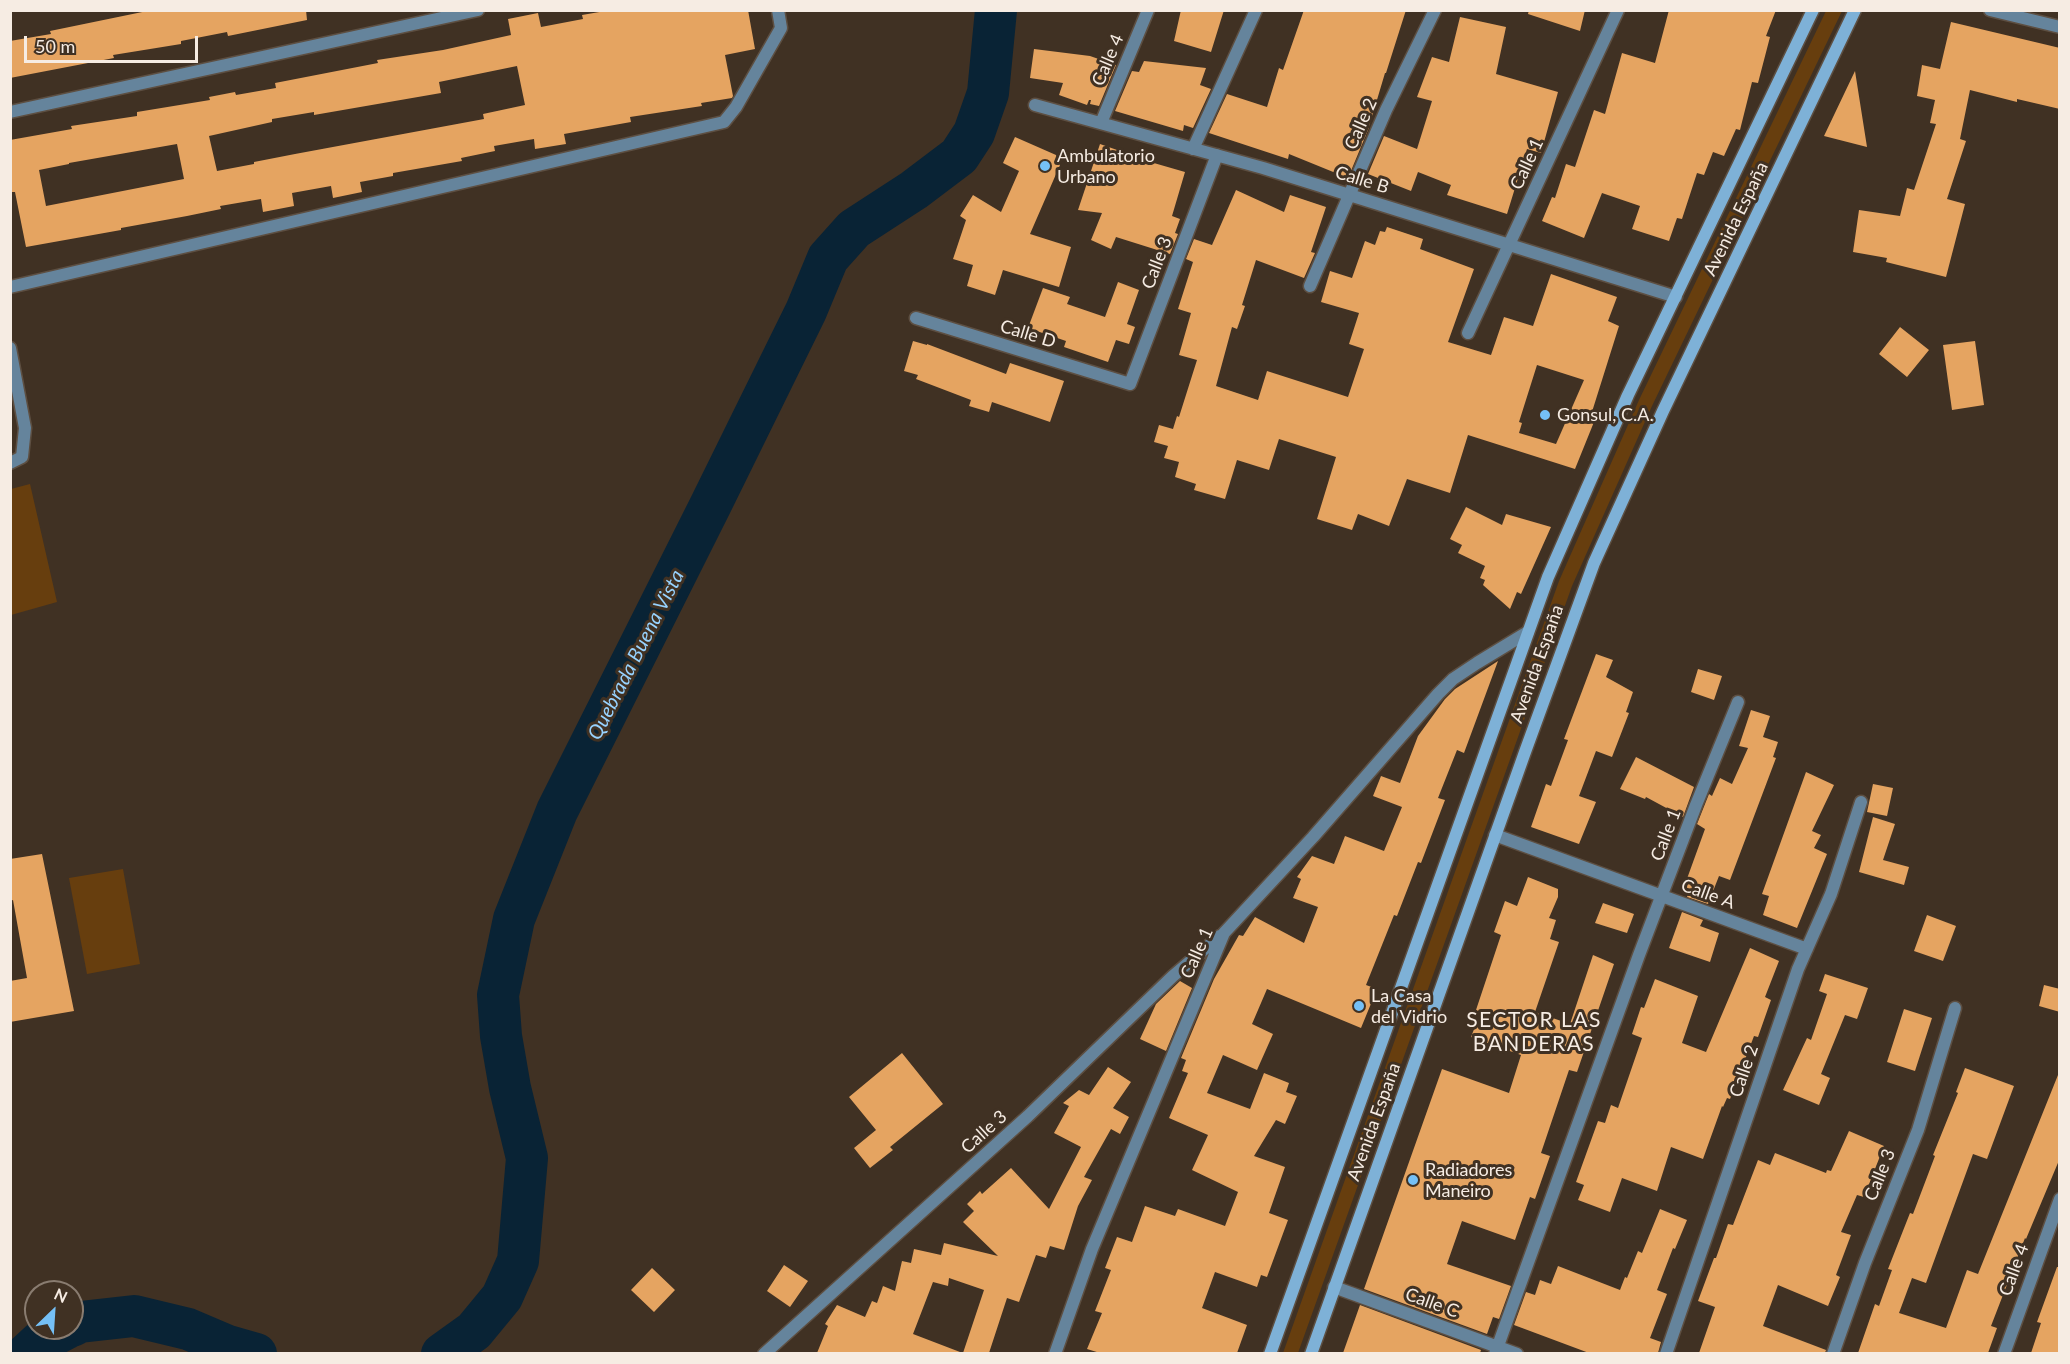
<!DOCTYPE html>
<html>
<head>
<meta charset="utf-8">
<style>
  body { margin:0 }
  #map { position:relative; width:2070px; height:1364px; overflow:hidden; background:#403123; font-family:Lato,sans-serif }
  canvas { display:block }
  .frame { position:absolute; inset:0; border:12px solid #f6ece3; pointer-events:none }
  .north { position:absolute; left:24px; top:1280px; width:60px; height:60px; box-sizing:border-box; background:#403123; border:2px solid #897c70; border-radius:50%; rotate:25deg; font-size:16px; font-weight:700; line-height:24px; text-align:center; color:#f6ece3 }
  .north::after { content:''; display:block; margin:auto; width:21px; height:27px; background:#75c0f6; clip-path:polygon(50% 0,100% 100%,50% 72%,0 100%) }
  .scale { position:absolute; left:24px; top:36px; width:174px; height:27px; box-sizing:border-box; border:3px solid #f6ece3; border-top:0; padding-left:8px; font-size:18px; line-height:21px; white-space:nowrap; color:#f6ece3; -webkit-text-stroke:4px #403123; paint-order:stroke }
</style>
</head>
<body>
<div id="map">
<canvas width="2070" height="1364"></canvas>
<div class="frame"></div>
<div class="north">N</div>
<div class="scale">50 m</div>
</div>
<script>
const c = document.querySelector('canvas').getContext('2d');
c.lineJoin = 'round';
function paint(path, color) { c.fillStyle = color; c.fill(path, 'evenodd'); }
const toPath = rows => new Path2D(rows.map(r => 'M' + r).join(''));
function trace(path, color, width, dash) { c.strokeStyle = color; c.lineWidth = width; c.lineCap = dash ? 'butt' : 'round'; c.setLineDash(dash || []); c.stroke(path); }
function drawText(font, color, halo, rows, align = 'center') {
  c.font = font + ' Lato,sans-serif'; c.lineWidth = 6; c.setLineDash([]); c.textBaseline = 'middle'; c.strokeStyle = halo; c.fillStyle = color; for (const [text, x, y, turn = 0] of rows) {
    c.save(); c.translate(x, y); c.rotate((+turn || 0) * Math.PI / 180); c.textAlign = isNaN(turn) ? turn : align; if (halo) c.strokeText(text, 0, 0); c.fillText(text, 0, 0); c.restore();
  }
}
paint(toPath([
  [1826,11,1842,11,1652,406,1572,586,1298,1353,1283,1353,1559,581,1639,400],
  [30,484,57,602,11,615,11,489],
  [123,869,140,964,87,974,69,878]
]), '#673e0e');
trace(toPath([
  [72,1326,80,1322,134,1316,188,1329,228,1346,256,1354],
  [27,1354,40,1342,67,1328],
  [442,1354,474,1331,502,1297,518,1261,527,1158,510,1088,501,1036,498,995,514,919,557,811,711,504,806,311,828,258,854,229,914,190,959,156,974,133,988,93,996,10]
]), '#092335', 42);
paint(toPath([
  [152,10,306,10,307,20,228,36,227,32,181,41,181,44,113,55,114,58,10,78,10,41,51,34,50,31],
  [611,10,748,10,755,49,725,55,733,96,732,98,701,103,702,106,630,117,631,122,564,134,566,144,535,149,534,139,494,146,495,151,461,158,462,161,393,173,393,176,360,182,362,192,333,198,331,186,292,193,294,206,263,212,261,199,220,206,221,209,187,216,121,228,121,230,26,247,15,192,10,192,10,140,72,129,71,126,137,116,137,112,210,100,209,97,235,92,236,95,276,88,275,83,378,63,377,60,443,50,511,35,508,19,538,13,541,27,583,19,582,15],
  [517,66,525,105,483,114,484,119,295,154,254,162,254,164,217,171,209,136,272,122,272,119,314,112,314,115,441,93,439,82],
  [177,144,184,179,46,206,39,170,69,164,69,163],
  [1181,10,1224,10,1211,52,1174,41],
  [1304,10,1406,10,1386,73,1385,73,1368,130,1348,178,1289,154,1288,159,1209,133,1227,94,1267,107,1279,68,1283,70],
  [1529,10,1585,10,1580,31,1528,14],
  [1669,10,1776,10,1766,36,1770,37,1758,83,1752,82,1740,130,1736,129,1724,156,1713,152,1704,175,1697,173,1682,219,1677,218,1669,241,1632,229,1640,206,1602,193,1584,238,1542,221,1552,197,1555,198,1566,164,1575,167,1594,110,1605,114,1622,53,1655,63],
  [1460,17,1506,27,1496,74,1558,92,1541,153,1527,149,1507,214,1447,195,1451,185,1418,172,1411,191,1368,174,1384,136,1417,149,1432,101,1417,97,1432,57,1449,62],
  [1951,22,2060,48,2060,109,2017,99,2017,102,1970,90,1960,139,1966,141,1947,199,1965,204,1946,277,1886,262,1887,258,1853,252,1859,210,1900,216,1907,188,1914,190,1936,124,1930,123,1935,100,1917,96,1922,65,1940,69],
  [1034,49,1090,56,1116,65,1099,106,1090,104,1091,100,1089,100,1087,105,1059,95,1063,83,1030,78],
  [1144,61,1206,68,1200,85,1211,89,1193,128,1184,125,1183,131,1115,111,1132,71,1139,72],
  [1855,71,1867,147,1824,136],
  [1015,137,1056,155,1060,165,1030,234,1071,247,1059,287,1003,270,995,295,967,286,973,265,953,259,966,220,960,216,973,195,1001,212,1019,171,1003,163],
  [1100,144,1140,158,1140,159,1185,172,1172,216,1180,219,1175,233,1178,234,1170,254,1116,237,1111,249,1091,240,1102,213,1078,210],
  [1236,190,1284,212,1290,195,1326,207,1311,252,1315,253,1304,278,1256,260,1242,305,1245,306,1237,329,1232,327,1216,386,1258,400,1267,371,1348,397,1364,349,1349,344,1359,313,1321,302,1330,271,1352,278,1365,241,1375,245,1380,231,1385,232,1387,227,1423,239,1420,249,1474,269,1448,342,1491,355,1504,317,1533,326,1551,274,1617,297,1608,321,1619,326,1591,415,1596,417,1575,469,1468,435,1450,493,1407,479,1389,526,1358,514,1352,530,1317,519,1336,457,1279,439,1269,470,1237,460,1225,499,1194,490,1196,484,1175,477,1179,462,1164,458,1168,446,1154,442,1159,425,1173,429,1177,416,1179,417,1197,360,1179,355,1191,313,1178,309,1193,262,1186,259,1194,239,1212,245],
  [1537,365,1584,380,1556,444,1519,433,1522,423,1519,422],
  [1118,282,1139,290,1127,324,1135,327,1129,344,1116,340,1108,362,1064,347,1066,341,1028,328,1043,288,1070,297,1067,304,1105,317],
  [1900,327,1929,350,1907,377,1879,354],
  [913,341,927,345,927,344,1006,374,1010,363,1064,381,1050,422,992,402,989,412,969,406,971,400,916,379,918,375,904,371],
  [1975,341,1984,405,1952,410,1943,345],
  [1466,507,1502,525,1506,514,1551,527,1521,594,1517,592,1510,609,1483,585,1485,580,1480,578,1485,566,1458,553,1462,545,1450,539],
  [1596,654,1613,660,1606,677,1633,692,1626,712,1629,713,1612,757,1596,751,1579,796,1596,802,1579,844,1531,827,1546,784,1551,786,1568,740,1564,739],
  [1498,661,1464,753,1457,750,1438,798,1445,800,1421,863,1418,862,1397,916,1394,915,1366,985,1377,989,1361,1028,1267,989,1252,1024,1273,1034,1257,1070,1223,1055,1207,1093,1250,1109,1264,1073,1289,1083,1286,1092,1297,1096,1285,1124,1276,1120,1254,1156,1285,1167,1269,1213,1288,1220,1267,1277,1261,1275,1257,1287,1215,1272,1202,1308,1247,1325,1237,1353,1100,1353,1087,1349,1102,1313,1095,1311,1111,1270,1105,1268,1117,1237,1132,1242,1145,1206,1175,1216,1178,1209,1225,1226,1238,1192,1192,1170,1208,1135,1169,1118,1188,1073,1182,1071,1186,1060,1181,1058,1214,979,1239,935,1243,936,1255,917,1304,943,1318,907,1293,898,1301,879,1297,877,1312,856,1334,864,1345,836,1384,851,1402,807,1373,796,1381,776,1400,783,1418,736,1445,699,1455,689],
  [1698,669,1722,676,1714,700,1691,692],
  [1751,710,1770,716,1763,737,1778,742,1773,757,1776,758,1730,880,1719,876,1708,904,1687,897,1690,889,1684,887,1705,829,1697,824,1709,794,1712,796,1720,778,1732,784,1748,748,1739,746],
  [1636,757,1694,787,1683,817,1646,797,1645,799,1620,789],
  [1806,772,1834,785,1812,831,1821,835,1814,848,1827,854,1797,928,1763,915,1769,896,1762,894],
  [1873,784,1893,788,1887,816,1867,812],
  [1873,817,1895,824,1883,860,1909,867,1904,885,1859,872],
  [42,854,74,1011,10,1022,10,981,27,978,13,900,10,901,10,859],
  [1528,877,1558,889,1558,897,1549,918,1556,920,1550,939,1559,942,1535,1012,1570,1024,1593,955,1614,964,1577,1072,1569,1070,1541,1153,1550,1156,1535,1199,1530,1197,1515,1240,1462,1221,1447,1264,1511,1286,1499,1319,1493,1317,1487,1334,1364,1289,1442,1069,1509,1093,1521,1055,1471,1037,1480,1014,1475,1013,1501,935,1494,932,1505,901,1517,906],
  [1603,903,1634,914,1627,933,1595,923],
  [1682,912,1703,920,1700,926,1719,933,1710,962,1669,948],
  [1927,915,1956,926,1943,961,1914,951],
  [1750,948,1779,961,1765,997,1771,1000,1758,1037,1754,1036,1730,1099,1727,1098,1723,1107,1722,1106,1703,1159,1671,1147,1657,1191,1622,1178,1610,1212,1578,1200,1584,1185,1576,1182,1598,1121,1605,1123,1611,1105,1618,1108,1642,1038,1632,1034,1641,1007,1644,1008,1655,979,1698,996,1682,1043,1706,1052],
  [1825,974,1868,988,1857,1019,1845,1015,1821,1074,1830,1078,1819,1105,1783,1090,1807,1038,1811,1040,1827,994,1819,991],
  [1180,981,1192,988,1166,1051,1140,1039,1156,1004],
  [2044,985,2060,989,2060,1012,2039,1006],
  [1904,1009,1932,1018,1915,1071,1887,1062],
  [902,1053,943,1104,890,1147,893,1150,870,1168,854,1148,876,1130,849,1097],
  [1108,1067,1131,1082,1113,1108,1129,1117,1120,1134,1111,1129,1084,1177,1092,1180,1078,1206,1064,1250,1050,1246,1046,1258,1036,1255,1019,1302,1007,1298,989,1353,963,1353,984,1290,949,1278,948,1286,933,1282,913,1334,960,1352,959,1353,817,1353,828,1326,825,1324,837,1305,865,1317,872,1301,877,1303,883,1286,895,1291,902,1261,911,1263,914,1249,941,1255,944,1243,998,1256,963,1222,974,1211,967,1204,980,1191,982,1194,1011,1168,1049,1209,1081,1147,1054,1133,1069,1106,1063,1103,1079,1090,1089,1095],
  [1965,1068,2014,1086,1987,1159,1973,1154,1926,1283,1912,1278,1899,1313,1946,1328,1967,1270,1978,1274,2060,1070,2060,1158,2026,1239,2025,1238,1991,1326,1997,1328,1988,1353,1858,1353,1875,1304,1879,1306,1892,1270,1888,1269,1910,1213,1913,1214,1935,1156,1933,1155,1958,1093,1956,1092],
  [1849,1131,1884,1146,1864,1197,1857,1195,1841,1232,1851,1235,1836,1275,1840,1277,1828,1306,1778,1285,1763,1326,1826,1350,1825,1353,1699,1353,1715,1307,1698,1301,1714,1258,1716,1258,1728,1224,1733,1225,1758,1160,1770,1165,1775,1153,1826,1173,1827,1170,1831,1171],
  [1660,1209,1687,1220,1675,1249,1673,1248,1657,1290,1667,1294,1650,1338,1661,1342,1658,1353,1589,1353,1514,1325,1526,1292,1535,1295,1540,1280,1551,1284,1558,1266,1620,1290,1625,1277,1627,1278,1638,1251,1642,1253],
  [784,1265,808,1281,790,1307,767,1291],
  [2057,1267,2060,1267,2060,1353,2031,1353,2041,1323,2037,1322],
  [652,1268,675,1290,654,1312,631,1290],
  [1360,1305,1481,1350,1480,1353,1343,1353]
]), '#e5a461');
const minor = toPath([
  [1990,10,2060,27],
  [1035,105,1263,168,1676,297],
  [10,112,478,10],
  [1101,123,1148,10],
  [1193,149,1256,10],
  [1310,286,1386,110,1435,10],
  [10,287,724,122,736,107,781,28,778,10],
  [916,318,1130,384,1217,155],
  [1468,333,1618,10],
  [10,348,25,428,22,457,10,463],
  [1495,835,1807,949],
  [1334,1287,1517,1354],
  [764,1354,1028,1116,1173,976,1220,936],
  [1055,1354,1092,1249,1224,933,1313,837,1438,694,1453,679,1477,663,1528,632],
  [1495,1354,1639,955,1696,805,1738,702],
  [1666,1354,1798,969,1831,894,1861,802],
  [1833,1354,1865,1263,1918,1130,1955,1008],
  [2004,1354,2060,1199]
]);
const secondary = toPath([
  [1270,1354,1548,577,1628,395,1813,10],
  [1311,1354,1525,752,1594,563,1663,411,1855,10]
]);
trace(minor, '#5d4f42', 15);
trace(secondary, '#5d4f42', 15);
trace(minor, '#65849c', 12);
trace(secondary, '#7eb1d7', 12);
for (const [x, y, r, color] of [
  [1045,166,6,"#75c0f6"],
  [1545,415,6,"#75c0f6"],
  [1359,1006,6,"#75c0f6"],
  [1413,1180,6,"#75c0f6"]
]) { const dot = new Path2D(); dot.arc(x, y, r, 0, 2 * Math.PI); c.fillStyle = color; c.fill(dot); trace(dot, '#403123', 2); }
drawText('18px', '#f6ece3', '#403123', [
  ["Calle 4",1108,60,-67],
  ["Calle 2",1361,124,-66],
  ["Calle 1",1527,164,-65],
  ["Calle B",1362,180,17],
  ["Avenida España",1736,219,-64],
  ["Calle 3",1157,263,-69],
  ["Calle D",1028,334,17],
  ["Avenida España",1537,664,-70],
  ["Calle 1",1666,835,-69],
  ["Calle A",1708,894,20],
  ["Calle 1",1197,953,-66],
  ["Calle 2",1744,1071,-71],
  ["Avenida España",1374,1122,-70],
  ["Calle 3",984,1132,-42],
  ["Calle 3",1880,1175,-68],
  ["Calle 4",2014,1270,-70],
  ["Calle C",1432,1303,20]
]);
drawText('18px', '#f6ece3', '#403123', [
  ["Ambulatorio",1057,156],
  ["Urbano",1057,177],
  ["Gonsul, C.A.",1557,415],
  ["La Casa",1371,996],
  ["del Vidrio",1371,1017],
  ["Radiadores",1425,1170],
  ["Maneiro",1425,1191]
], 'left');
drawText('italic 20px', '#97d2fe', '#403123', [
  ["Quebrada Buena Vista",636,655,-63]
]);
c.letterSpacing = '1.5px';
drawText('21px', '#f6ece3', '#403123', [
  ["SECTOR LAS",1534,1020],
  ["BANDERAS",1534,1044]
]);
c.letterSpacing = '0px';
</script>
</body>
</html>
